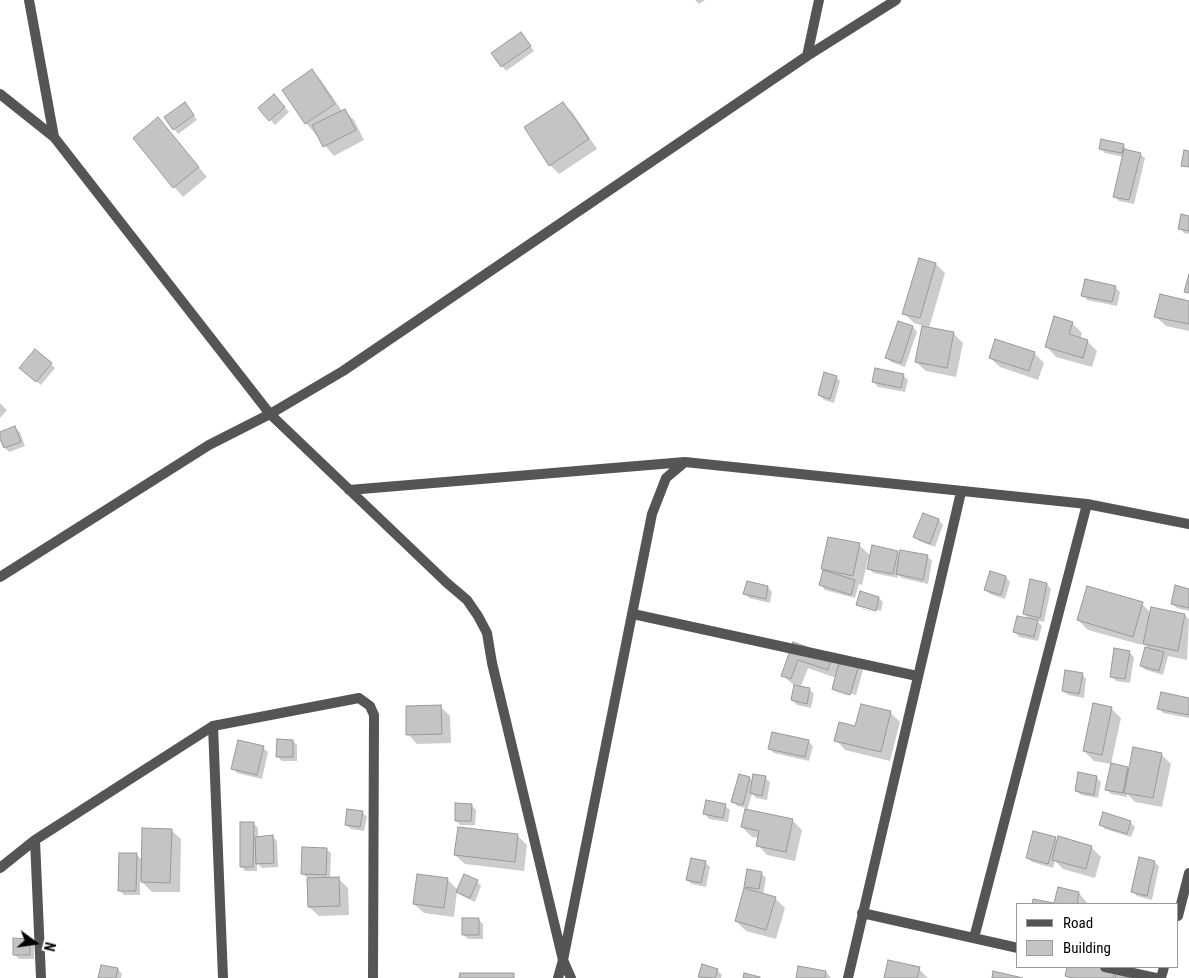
<!DOCTYPE html>
<html>
<head>
<meta charset="utf-8">
<style>
  body { margin:0 }
  #map { position:relative; width:1189px; height:978px; overflow:hidden; background:#fff; font-family:"Roboto Condensed",sans-serif }
  canvas { display:block }
  .legend { position:absolute; left:1016px; top:903px; width:162px; height:65px; box-sizing:border-box; background:#fff; border:1px solid #999; margin:0; padding:6px 9px; list-style:none; font-size:15px; color:#000 }
  .legend li { display:flex; align-items:center; gap:10px; height:25px }
  .legend b { width:25px; border:1px solid #999 }
  .north { position:absolute; left:10px; top:918px; width:50px; height:50px; -webkit-text-stroke:4px #fff; paint-order:stroke; rotate:104deg; font-size:14px; font-weight:700; line-height:20px; text-align:center; color:#000 }
  .north::after { content:''; display:block; margin:auto; width:18px; height:22px; background:#000; clip-path:polygon(50% 0,100% 100%,50% 72%,0 100%) }
</style>
</head>
<body>
<div id="map">
<canvas width="1189" height="978"></canvas>
<ul class="legend">
<li><b style="height:6px;background:#555"></b>Road</li>
<li><b style="height:14px;background:#c4c4c4"></b>Building</li>
</ul>
<div class="north">N</div>
</div>
<script>
const c = document.querySelector('canvas').getContext('2d');
c.lineJoin = 'round';
function paint(path, color) { c.fillStyle = color; c.fill(path, 'evenodd'); }
const toPath = rows => new Path2D(rows.map(r => 'M' + r).join(''));
function trace(path, color, width, dash) { c.strokeStyle = color; c.lineWidth = width; c.lineCap = dash ? 'butt' : 'round'; c.setLineDash(dash || []); c.stroke(path); }
paint(toPath([
  [695,0,705,0,699,4],
  [521,33,534,51,506,71,502,66],
  [312,71,321,80,342,111,344,110,354,120,364,140,334,156,306,123,283,90],
  [278,100,289,112,275,125,260,108],
  [563,103,573,113,597,149,559,174,550,165],
  [189,108,197,120,178,134,174,129],
  [158,118,207,177,183,197,174,187],
  [1123,145,1128,151,1140,154,1145,158,1134,204,1119,201,1114,196,1124,157,1105,153,1100,148],
  [1189,217,1189,234,1184,233,1180,228],
  [936,264,945,273,929,328,953,333,963,343,956,377,926,371,916,362,924,326,914,323,904,313],
  [1115,287,1120,292,1117,306,1087,300,1083,295],
  [1189,302,1189,331,1166,326,1156,317],
  [899,322,913,327,917,332,905,367,891,362,887,358],
  [1072,323,1082,333,1080,339,1087,341,1097,351,1092,367,1056,357,1047,347],
  [1034,353,1044,363,1038,380,1000,367,990,358],
  [51,364,55,368,41,385,25,372],
  [903,375,908,380,905,392,878,387,874,382],
  [836,377,840,381,834,403,824,400,819,395],
  [0,403,7,410,0,418],
  [15,428,20,432,25,446,9,452,5,448,0,434],
  [924,515,939,520,943,525,935,547,919,541,915,537],
  [859,545,871,556,898,552,901,555,901,551,928,557,932,561,928,584,902,578,898,575,898,578,873,573,869,568,871,559,868,559,862,585,859,584,855,598,825,590,821,585,824,571,822,569],
  [1006,577,1010,582,1005,599,990,594,985,590],
  [1047,584,1051,589,1044,622,1036,620,1042,626,1038,641,1019,637,1015,632,1030,620,1024,614],
  [768,587,772,592,770,603,749,598,745,594],
  [1189,590,1189,611,1177,608,1172,604],
  [879,598,883,602,881,611,861,605,861,608,880,614,862,609,858,605],
  [1142,604,1151,613,1185,615,1189,619,1187,660,1168,656,1163,675,1146,670,1141,666,1150,650,1143,642,1142,645,1088,630,1078,620],
  [793,644,858,666,863,670,856,695,837,689,837,692,855,698,838,693,833,689,836,678,808,668,801,686,809,689,814,694,811,708,797,705,792,700,795,686,782,675],
  [1129,652,1134,657,1130,683,1116,681,1111,676],
  [1082,674,1086,679,1084,698,1068,695,1063,691],
  [1189,700,1189,718,1163,713,1159,708],
  [440,706,450,716,451,743,417,744,408,734],
  [1111,708,1121,718,1111,764,1128,768,1130,770,1161,754,1171,764,1162,807,1135,802,1127,794,1127,797,1111,794,1106,789,1111,764,1094,761,1084,751],
  [890,712,900,722,890,761,845,750,836,740],
  [293,741,297,745,297,761,282,761,277,756],
  [808,741,813,746,809,761,774,753,770,749],
  [263,748,268,752,262,779,237,773,233,769],
  [740,776,750,778,753,782,765,778,770,782,767,800,756,798,752,794,747,810,792,820,802,830,795,861,767,855,758,845,759,838,752,837,742,827,746,808,737,806,733,801],
  [1096,777,1101,782,1098,798,1081,795,1076,791],
  [471,805,476,810,475,825,460,825,456,820],
  [725,806,730,810,728,822,709,819,705,814],
  [362,812,367,817,364,831,351,829,346,825],
  [1130,822,1135,827,1131,837,1105,829,1100,824],
  [253,823,258,828,258,838,273,837,277,841,278,867,262,868,257,863,257,871,245,871,241,866],
  [171,830,181,839,180,892,152,892,140,880,140,895,124,895,120,891,136,854,142,860],
  [518,836,527,845,524,871,465,864,455,855],
  [1055,838,1058,841,1091,847,1101,857,1095,878,1063,869,1055,861,1053,868,1032,862,1027,857],
  [326,849,331,853,330,878,338,878,348,888,349,915,319,916,309,907,308,878,302,874],
  [705,862,710,867,706,887,692,884,687,880],
  [1154,862,1159,866,1152,900,1137,896,1133,892],
  [761,873,766,878,763,895,775,898,785,908,776,939,746,931,736,921,750,891,745,886],
  [447,879,458,890,477,881,481,886,475,902,462,896,457,891,454,917,424,913,414,904],
  [1059,889,1079,893,1088,904,1056,904],
  [479,920,483,924,483,939,468,939,463,934],
  [30,940,34,944,34,959,19,959,14,954],
  [1069,967,1096,967,1114,971,1126,978,1069,978,1067,976],
  [118,969,122,974,121,978,100,978],
  [919,969,928,978,885,978],
  [717,970,722,975,721,978,701,978,700,976],
  [826,972,831,978,797,978]
]), '#0003');
const building = toPath([
  [521,32,531,46,501,67,491,53,521,32],
  [312,69,335,104,305,124,282,90,312,69],
  [274,94,285,107,269,121,258,108,274,94],
  [185,102,194,115,173,130,164,117,185,102],
  [563,102,589,139,549,166,524,127,563,102],
  [345,109,356,130,323,147,312,125,345,109],
  [158,117,199,167,173,188,133,138,158,117],
  [1101,139,1124,144,1122,153,1099,149,1101,139],
  [1124,149,1141,153,1129,200,1113,197,1124,149],
  [1184,150,1189,151,1189,167,1181,166,1184,150],
  [1181,214,1189,216,1189,231,1178,229,1181,214],
  [919,258,936,263,920,318,902,314,919,258],
  [1189,274,1189,293,1184,292,1189,274],
  [1085,279,1116,286,1112,302,1081,296,1085,279],
  [1160,294,1189,301,1189,324,1154,317,1160,294],
  [1054,316,1073,322,1069,334,1088,340,1083,358,1045,347,1054,316],
  [898,321,913,326,901,363,885,358,898,321],
  [922,326,954,332,947,368,915,362,922,326],
  [995,339,1035,352,1029,371,989,358,995,339],
  [35,349,52,363,36,382,19,368,35,349],
  [875,368,904,374,901,388,872,382,875,368],
  [824,372,837,376,830,399,818,395,824,372],
  [15,426,21,442,4,448,0,439,0,432,15,426],
  [923,513,939,519,930,544,913,537,923,513],
  [828,537,860,543,853,576,821,569,828,537],
  [872,545,898,551,893,574,867,569,872,545],
  [900,550,928,555,923,580,896,574,900,550],
  [823,570,855,580,851,595,819,585,823,570],
  [990,571,1006,576,1001,595,984,590,990,571],
  [1030,579,1047,583,1040,618,1023,614,1030,579],
  [747,581,768,586,766,599,743,594,747,581],
  [1175,585,1189,589,1189,608,1171,604,1175,585],
  [1087,586,1143,602,1133,637,1077,620,1087,586],
  [860,591,879,597,876,611,856,605,860,591],
  [1151,607,1185,614,1178,651,1143,644,1151,607],
  [1017,616,1038,620,1034,637,1013,632,1017,616],
  [793,642,832,656,828,670,798,660,791,679,781,676,793,642],
  [1145,647,1164,652,1159,671,1140,666,1145,647],
  [1114,648,1130,651,1125,679,1110,677,1114,648],
  [840,659,859,665,850,695,832,689,840,659],
  [1065,670,1083,673,1079,694,1062,691,1065,670],
  [794,685,810,688,807,704,791,700,794,685],
  [1161,692,1189,698,1189,715,1157,709,1161,692],
  [1093,703,1112,707,1102,755,1083,751,1093,703],
  [861,704,891,711,881,752,834,741,839,722,855,726,861,704],
  [441,705,442,734,406,735,406,706,441,705],
  [772,732,809,740,805,757,768,749,772,732],
  [277,739,293,740,293,757,276,757,277,739],
  [238,740,264,746,257,775,231,769,238,740],
  [1133,747,1162,753,1153,798,1124,793,1133,747],
  [1111,763,1128,767,1123,793,1105,790,1111,763],
  [1078,772,1097,776,1094,795,1075,791,1078,772],
  [739,774,750,777,743,805,731,802,739,774],
  [753,774,766,776,762,796,750,793,753,774],
  [706,800,726,804,723,818,703,814,706,800],
  [455,803,472,804,471,821,455,821,455,803],
  [347,809,363,811,360,827,345,825,347,809],
  [745,809,793,819,786,852,756,846,759,831,741,827,745,809],
  [1103,812,1131,821,1127,834,1099,825,1103,812],
  [240,822,254,822,253,867,240,867,240,822],
  [458,827,518,834,515,862,454,855,458,827],
  [142,828,172,829,170,883,141,882,142,828],
  [1033,831,1056,837,1048,864,1026,858,1033,831],
  [273,835,274,863,256,864,255,837,273,835],
  [1058,836,1092,846,1086,869,1052,860,1058,836],
  [302,847,327,848,326,875,301,874,302,847],
  [119,853,137,853,136,891,118,891,119,853],
  [1139,857,1155,861,1147,896,1131,892,1139,857],
  [691,858,706,861,701,883,686,880,691,858],
  [747,869,762,872,759,889,744,887,747,869],
  [417,874,448,878,444,908,413,904,417,874],
  [464,874,478,880,470,898,456,892,464,874],
  [339,877,340,906,308,907,307,878,339,877],
  [1058,887,1079,892,1077,904,1032,904,1033,899,1054,903,1058,887],
  [744,888,776,897,766,930,735,921,744,888],
  [462,918,479,918,479,935,462,935,462,918],
  [13,938,30,939,30,955,13,955,13,938],
  [888,960,920,967,917,978,884,978,888,960],
  [702,964,718,969,715,978,698,977,702,964],
  [101,965,118,968,116,978,98,978,101,965],
  [798,966,826,971,825,978,796,978,798,966],
  [1067,967,1102,967,1115,970,1113,978,1073,978,1065,976,1067,967],
  [993,971,1023,978,992,978,993,971],
  [460,973,514,973,514,978,459,978,460,973],
  [744,973,760,977,760,978,743,978,744,973],
  [1116,974,1131,978,1115,978,1116,974]
]);
paint(building, '#c4c4c4');
trace(building, '#999', 1);
trace(toPath([
  [29,0,54,137],
  [807,56,819,0],
  [0,94,54,137,270,414,447,583,467,600,478,616,487,633,492,663,563,960,558,978],
  [349,490,685,462,1087,504,1189,524],
  [0,577,209,445,270,414,343,371,807,56,896,0],
  [633,614,917,676],
  [35,840,41,978],
  [0,868,35,840,213,726],
  [862,913,1018,948],
  [1178,916,1189,873],
  [974,938,1087,504],
  [1105,967,1156,978],
  [223,978,213,726,359,698,370,706,374,715,373,978],
  [571,978,563,960,652,514,666,478,685,462],
  [848,978,961,492],
  [1161,978,1164,967]
]), '#555', 10);
</script>
</body>
</html>
